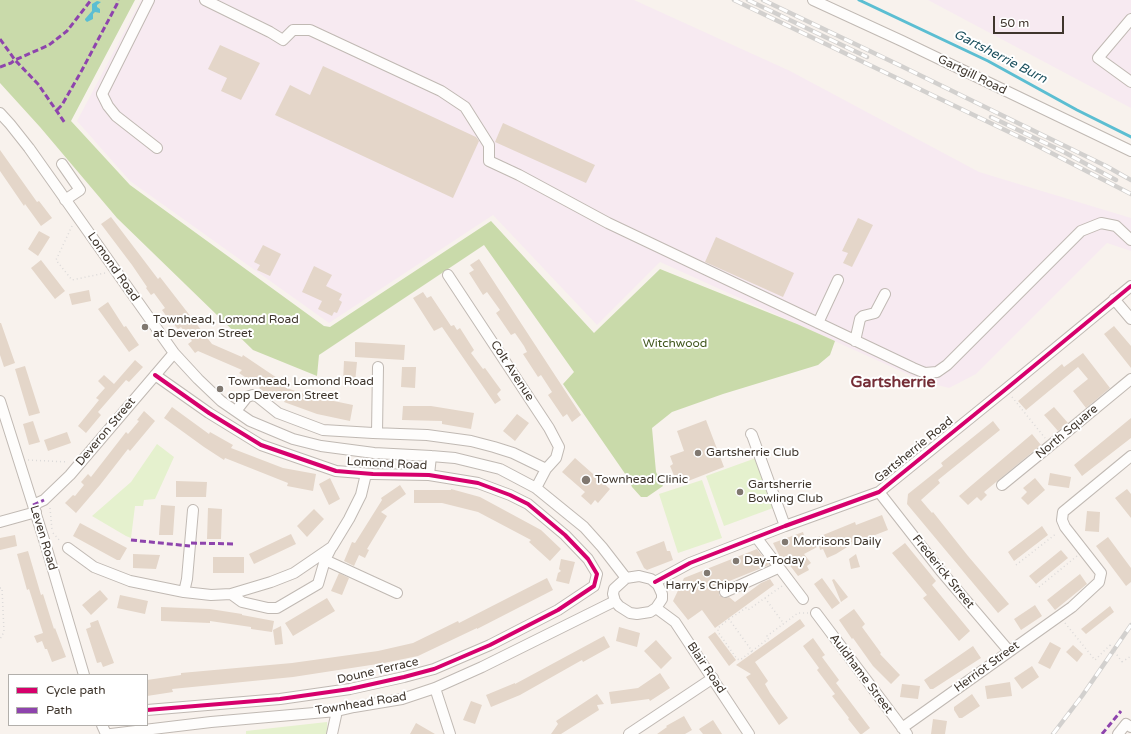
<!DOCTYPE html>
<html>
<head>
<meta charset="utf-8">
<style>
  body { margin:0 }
  #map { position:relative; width:1131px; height:734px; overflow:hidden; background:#f8f2ed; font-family:"Varela Round",sans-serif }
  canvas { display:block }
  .legend { position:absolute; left:8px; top:674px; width:140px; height:52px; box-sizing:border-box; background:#fff; border:1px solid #b2afab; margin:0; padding:5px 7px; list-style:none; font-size:12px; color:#3f362d }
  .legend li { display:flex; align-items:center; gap:8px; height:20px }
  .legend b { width:20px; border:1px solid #b2afab }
  .scale { position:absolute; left:993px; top:16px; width:71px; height:18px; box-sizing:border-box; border:2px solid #3f362d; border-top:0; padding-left:5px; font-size:12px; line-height:14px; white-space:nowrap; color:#3f362d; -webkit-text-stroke:3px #fff; paint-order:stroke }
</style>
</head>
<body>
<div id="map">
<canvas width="1131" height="734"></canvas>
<ul class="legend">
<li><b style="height:5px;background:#d6006c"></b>Cycle path</li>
<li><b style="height:5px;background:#8e44ad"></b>Path</li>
</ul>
<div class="scale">50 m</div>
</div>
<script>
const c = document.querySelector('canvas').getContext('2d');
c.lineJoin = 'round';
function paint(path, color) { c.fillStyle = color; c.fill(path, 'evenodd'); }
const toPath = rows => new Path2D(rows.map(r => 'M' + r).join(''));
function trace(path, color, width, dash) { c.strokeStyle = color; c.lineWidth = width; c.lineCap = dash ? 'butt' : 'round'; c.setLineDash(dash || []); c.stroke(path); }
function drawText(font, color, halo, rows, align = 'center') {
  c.font = font + ' "Varela Round",sans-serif'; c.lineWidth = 4; c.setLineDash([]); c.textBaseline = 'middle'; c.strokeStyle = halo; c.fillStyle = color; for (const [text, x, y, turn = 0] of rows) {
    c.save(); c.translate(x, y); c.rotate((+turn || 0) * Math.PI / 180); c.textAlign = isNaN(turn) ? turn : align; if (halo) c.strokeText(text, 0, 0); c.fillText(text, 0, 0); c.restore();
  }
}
paint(toPath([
  [141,0,634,0,790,71,979,172,1131,218,1131,251,1107,243,976,374,949,388,925,382,660,262,597,325,493,215,329,323,130,181,77,121],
  [928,0,1131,0,1131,108]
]), '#f7eaf1');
paint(toPath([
  [157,444,174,457,155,499,144,500,143,506,135,506,131,538,126,536,92,516,131,482],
  [756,458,773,508,724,526,706,476],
  [702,480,722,538,678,553,659,494],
  [327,722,328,734,246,734,246,731]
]), '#e5f1ce');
paint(toPath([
  [0,0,135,0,71,121,130,185,324,326,330,327,491,221,594,333,660,269,797,324,835,341,830,355,818,365,723,394,672,412,652,428,656,472,663,486,647,497,641,497,632,487,628,478,563,384,574,372,484,245,319,355,317,376,253,350,117,218,40,127,0,83]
]), '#c9daaa');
paint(toPath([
  [97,1,101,2,97,5,97,7,100,9,100,13,95,12,93,14,93,19,87,22,85,20,85,19,92,11,92,4]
]), '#5bbed2');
trace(toPath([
  [859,0,988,61,1077,110,1131,137]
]), '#5bbed2', 3);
paint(toPath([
  [220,45,260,63,241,100,221,91,227,78,208,69],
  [323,66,476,137,479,141,453,198,275,115,290,85,310,95],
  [503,123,595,165,586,183,495,142],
  [0,150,37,202,39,201,52,218,41,226,25,204,24,206,0,171],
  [111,217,158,279,160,277,212,344,242,357,243,355,286,384,284,387,324,401,324,399,353,405,350,421,317,414,284,402,285,400,271,391,269,395,259,388,260,387,239,373,242,370,198,351,195,353,188,344,192,341,181,327,178,329,167,317,162,310,165,308,154,293,151,295,146,288,147,287,132,265,101,224],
  [858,218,873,225,852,267,843,263,848,253,842,251],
  [39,231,50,237,38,256,28,249],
  [716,237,794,273,783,297,705,262],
  [263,245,281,254,270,276,257,270,260,265,254,262],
  [479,259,581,415,572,422,567,414,563,417,548,395,552,392,541,375,538,377,523,354,527,352,524,346,515,333,511,335,496,313,500,310,487,292,483,295,469,273,474,270,470,265],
  [41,260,65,291,55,299,31,268],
  [314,266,332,275,326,286,342,294,339,300,342,302,337,313,334,312,332,316,318,309,322,301,302,292],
  [89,290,91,301,72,305,69,294],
  [423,292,427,298,431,296,451,326,454,325,457,330,460,328,474,350,471,353,483,369,485,368,501,390,497,394,501,400,495,404,442,327,434,331,413,298],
  [108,302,124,327,126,326,139,345,129,352,98,309],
  [0,323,1,323,15,363,4,367,0,355],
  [1114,326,1131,346,1131,368,1104,334],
  [355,342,405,345,404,360,355,357],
  [1083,353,1110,388,1086,408,1073,391,1088,379,1078,367,1026,410,1018,401,1062,364,1064,367],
  [135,360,143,367,129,382,126,380,98,412,101,415,86,433,78,426,99,400,96,398,105,388,98,381,104,375,114,384],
  [344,361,357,362,355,383,343,382],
  [25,366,40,413,29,416,15,369],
  [402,367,416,367,415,388,401,387],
  [403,406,431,406,474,413,471,429,442,424,442,421,402,420],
  [172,407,209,434,210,432,233,445,231,448,283,468,316,474,313,491,287,486,288,483,225,458,224,460,204,447,164,418],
  [1054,407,1068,423,1058,431,1044,415],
  [144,411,155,421,130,451,128,449,100,485,76,513,65,503,73,495,75,496,84,485,81,482,88,474,91,477,126,432,128,434,139,421,137,420],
  [517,414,529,423,515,441,503,431],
  [1131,418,1131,438,1082,476,1074,465],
  [706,420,724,467,678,485,670,466,673,464,670,456,684,451,677,431],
  [33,421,40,442,29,445,23,424],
  [993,421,1000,430,938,480,940,483,921,500,932,513,933,512,968,556,1009,604,998,613,907,504,908,494,943,466,941,463],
  [67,432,71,443,48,451,44,440],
  [1032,434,1041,445,984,492,987,495,981,501,977,497,968,505,959,496],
  [575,458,610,489,598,503,595,500,591,505,581,496,585,492,562,472],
  [1050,473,1071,477,1069,488,1048,485],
  [330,478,340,499,329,505,319,484],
  [1035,478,1045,490,1028,505,1021,498,1027,492,1023,488],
  [176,481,207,482,206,497,176,497],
  [400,485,406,494,381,512,387,516,367,549,369,550,365,558,359,555,354,566,344,561,352,542,355,543,382,500,381,498],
  [451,489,480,497,541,530,561,549,550,561,529,542,531,540,478,512,442,503,414,503,414,490,451,490],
  [1127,489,1131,494,1131,518,1115,498],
  [161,505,175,506,173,535,159,535],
  [208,508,222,509,221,539,207,539],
  [314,509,324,519,307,537,297,526],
  [1087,511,1100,512,1099,532,1085,531],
  [882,515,888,530,852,544,836,554,827,558,823,549,820,550,819,546,804,554,811,563,807,566,809,570,798,576,788,563,797,557,796,556,782,561,773,543,803,532,806,542,855,522,856,525],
  [80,523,127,548,120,560,117,560,73,536],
  [1042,526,1048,535,1014,561,1008,552],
  [291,534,296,544,254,564,249,554],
  [15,535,17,546,0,550,0,538],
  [1108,537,1131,568,1131,582,1126,586,1096,546],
  [664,541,667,551,670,551,673,560,647,570,644,568,636,552],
  [905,543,936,581,932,585,970,631,959,641,923,598,927,595,892,553],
  [757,549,769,565,717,586,719,589,719,595,724,598,729,597,735,602,761,583,770,579,774,585,715,628,702,610,688,620,673,601,684,578],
  [1061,550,1068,558,1036,584,1029,576],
  [28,551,41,595,43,594,54,629,55,628,66,657,52,662,47,649,45,649,42,641,37,643,34,636,43,633,29,589,27,590,17,554],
  [133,554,160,555,156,569,133,568],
  [856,554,860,567,851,569,849,559],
  [213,557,244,557,244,573,213,573],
  [561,559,575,562,569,584,556,581,558,573,561,571,559,569],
  [339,573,349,578,342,595,331,591],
  [1080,574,1087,584,1055,610,1047,600],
  [547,578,553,590,477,629,477,628,418,656,384,663,293,677,172,689,173,692,147,696,147,680,181,675,181,673,292,663,378,651,413,643,458,621,459,623],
  [822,578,840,603,832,609,814,584],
  [834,579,848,597,841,602,832,580],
  [100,590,108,599,91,615,82,605],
  [120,595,148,601,145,614,117,608],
  [327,598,335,611,293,636,285,623],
  [1035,605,1042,616,1021,630,1014,619],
  [1110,606,1114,612,1086,634,1081,629],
  [161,607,210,609,242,614,242,615,274,621,272,632,251,629,251,627,210,621,210,623,161,621],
  [854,609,865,624,862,627,881,653,880,654,900,675,891,684,873,666,853,638,852,639,839,620],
  [800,619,805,626,755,662,768,681,765,684,770,693,788,718,779,725,746,677,751,674,736,665],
  [98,620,114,663,103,667,101,662,97,663,86,629,91,627,90,623],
  [281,626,283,644,275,645,273,630],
  [619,627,640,633,637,647,616,641],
  [715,632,736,660,729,666,708,637],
  [604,636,610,647,583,662,582,660,520,695,491,707,486,695,515,683,515,684],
  [813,638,825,655,822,657,839,680,836,683,870,728,862,734,860,734,848,719,849,718,832,696,835,694,817,670,819,668,803,646],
  [656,640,672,658,661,669,644,651],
  [1050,642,1061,648,1050,669,1038,663],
  [1073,645,1083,654,1077,662,1066,652],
  [973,646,981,658,933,689,930,689,924,680],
  [1032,666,1039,677,1022,689,1014,678],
  [660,673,670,688,650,701,649,699,611,704,609,692,638,688],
  [1010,682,1012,696,987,699,985,686],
  [902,684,920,686,918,699,900,697],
  [597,694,604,704,597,705,599,710,561,734,551,734,558,724,556,721],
  [972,694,980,706,962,718,959,718,954,710,954,707],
  [471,701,482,705,475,724,463,720],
  [684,716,692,730,685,734,657,734,667,727,666,726],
  [933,719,947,721,945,734,931,734],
  [713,720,722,734,703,734,699,729],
  [416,723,435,734,410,734]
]), '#e4d6c9');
const minor = toPath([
  [149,0,102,94,108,106,116,116,157,148],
  [205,0,270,32,283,40,293,30,310,30,441,91,465,107,489,145,489,161,519,175,608,223,913,368,925,373,937,372,947,365,1081,231,1101,223,1116,226,1131,240],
  [813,0,902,41,1131,151],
  [1131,19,1098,58,1131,82],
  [0,113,10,124,29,148,174,353,198,379,221,401,250,421,293,439,321,446,374,453,431,456,455,458,500,469,536,488,584,527,602,547,626,578],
  [62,164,80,190,65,200],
  [448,275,549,428,559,447,556,458,546,469],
  [1114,299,1131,319],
  [818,323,838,280],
  [855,341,860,319,863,316,875,313,885,294],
  [0,401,46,546,84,675],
  [236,411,247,397,253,395,258,397,278,413,323,430,373,433,427,435,471,441,494,447,513,453,546,469,536,488],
  [377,433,378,367],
  [751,434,752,435,785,526],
  [429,475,431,456],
  [1002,485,1051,445,1131,379],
  [879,492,940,570,1009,651],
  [33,505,44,500,70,475,174,353],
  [0,522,36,512],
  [756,537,803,599],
  [68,548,94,567,130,581,184,592,211,595,231,594,271,582,294,573,332,547,349,519,361,495,366,474],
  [325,560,397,593],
  [639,576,651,579,658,585,662,594,662,599,656,608,650,612,637,614,630,613,619,606,615,601,613,594,614,589,626,578,639,576],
  [655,582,690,563,785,526,879,492,1006,389,1131,286],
  [184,592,187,579,193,510],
  [725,592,778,568],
  [231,594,242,602,268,608,277,608,318,584,325,560,331,548],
  [656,608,675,622,749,734],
  [816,613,907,734],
  [435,688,450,734],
  [147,710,280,699,350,689,404,677,434,669,490,645,558,610,594,586,597,574,588,559,565,535,528,504,510,495,478,483,429,475,373,474,336,471,261,445,209,413,155,375],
  [102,725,106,734],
  [902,728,1072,607,1099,582,1101,573,1065,527,1062,520,1063,512,1131,456],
  [111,734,211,722,337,711,354,707,402,699,435,688,482,667,615,601],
  [332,734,337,711],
  [629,734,713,678],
  [1118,734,1126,724,1131,727]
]);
trace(minor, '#c0b9b3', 12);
trace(toPath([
  [72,226,56,260,72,280,105,273],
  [1012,397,1045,438],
  [28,460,68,462],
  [50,508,52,530],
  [53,533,61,542],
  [1016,565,1057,533],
  [782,586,748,610,746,608,729,619,752,651,769,638,767,636,798,613,808,613],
  [1039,587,1077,556],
  [0,588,2,588,4,632,0,639],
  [765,598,784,624],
  [729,619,718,628,718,632,737,659,740,660,752,651],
  [1065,623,1095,660,1110,645],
  [1122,662,1131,656]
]), '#dcdad9', 1.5, [1, 3]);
trace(minor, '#fefdfc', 10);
const rail = toPath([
  [734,0,1032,143,1131,194],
  [748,0,867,57],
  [763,0,899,65,1106,166,1131,180],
  [991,117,1062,151,1116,180],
  [1053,734,1082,696,1131,625]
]);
trace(rail, '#d2d0ce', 4.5);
trace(rail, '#fff', 3, [9]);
trace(toPath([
  [1110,645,1122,662]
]), '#dcdad9', 1.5, [1, 3]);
trace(toPath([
  [0,39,15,60,38,84,65,123],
  [0,67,11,63,15,60,49,45,67,31,91,0],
  [57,110,62,105,82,70,117,4,118,0],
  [33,505,44,500],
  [131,540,190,546],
  [191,543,235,544],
  [1102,734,1121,711]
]), '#8e44ad', 3, [6, 3]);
trace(toPath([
  [655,582,690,563,785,526,879,492,1006,389,1131,286],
  [147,710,280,699,350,689,404,677,434,669,490,645,558,610,594,586,597,574,588,559,565,535,528,504,510,495,478,483,429,475,373,474,336,471,261,445,209,413,155,375]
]), '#d6006c', 4);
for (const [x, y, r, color] of [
  [145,327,4,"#807870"],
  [220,389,4,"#807870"],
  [698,453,4,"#807870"],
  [586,480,5,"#807870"],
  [740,492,4,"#807870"],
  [785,542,4,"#807870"],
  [736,561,4,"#807870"],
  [707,573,4,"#807870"]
]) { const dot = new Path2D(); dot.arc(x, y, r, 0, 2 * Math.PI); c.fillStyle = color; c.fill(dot); trace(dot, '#fff', 1.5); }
drawText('12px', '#3f362d', '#fff', [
  ["Gartgill Road",972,75,26],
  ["Lomond Road",113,267,55],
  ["Colt Avenue",512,371,57],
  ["Deveron Street",106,432,-50],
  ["North Square",1067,432,-40],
  ["Gartsherrie Road",914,450,-39],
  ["Lomond Road",387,464,3],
  ["Leven Road",43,538,73],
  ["Frederick Street",943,572,51],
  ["Herriot Street",987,667,-36],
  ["Blair Road",706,668,56],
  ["Doune Terrace",378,671,-13],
  ["Auldhame Street",861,674,53],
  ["Townhead Road",361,704,-9]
]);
drawText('12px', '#3f362d', '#fff', [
  ["Townhead, Lomond Road",153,320],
  ["at Deveron Street",153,334],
  ["Townhead, Lomond Road",228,382],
  ["opp Deveron Street",228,396],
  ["Gartsherrie Club",706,453],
  ["Townhead Clinic",595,480],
  ["Gartsherrie",748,485],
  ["Bowling Club",748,499],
  ["Morrisons Daily",793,542],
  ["Day-Today",744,561],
  ["Harry's Chippy",707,586,"center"]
], 'left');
drawText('12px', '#3f561c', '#fff', [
  ["Witchwood",675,344]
]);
drawText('italic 13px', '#1d515f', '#fff', [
  ["Gartsherrie Burn",1000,57,27]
]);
drawText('bold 16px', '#752e37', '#fff', [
  ["Gartsherrie",893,383]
]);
</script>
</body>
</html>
